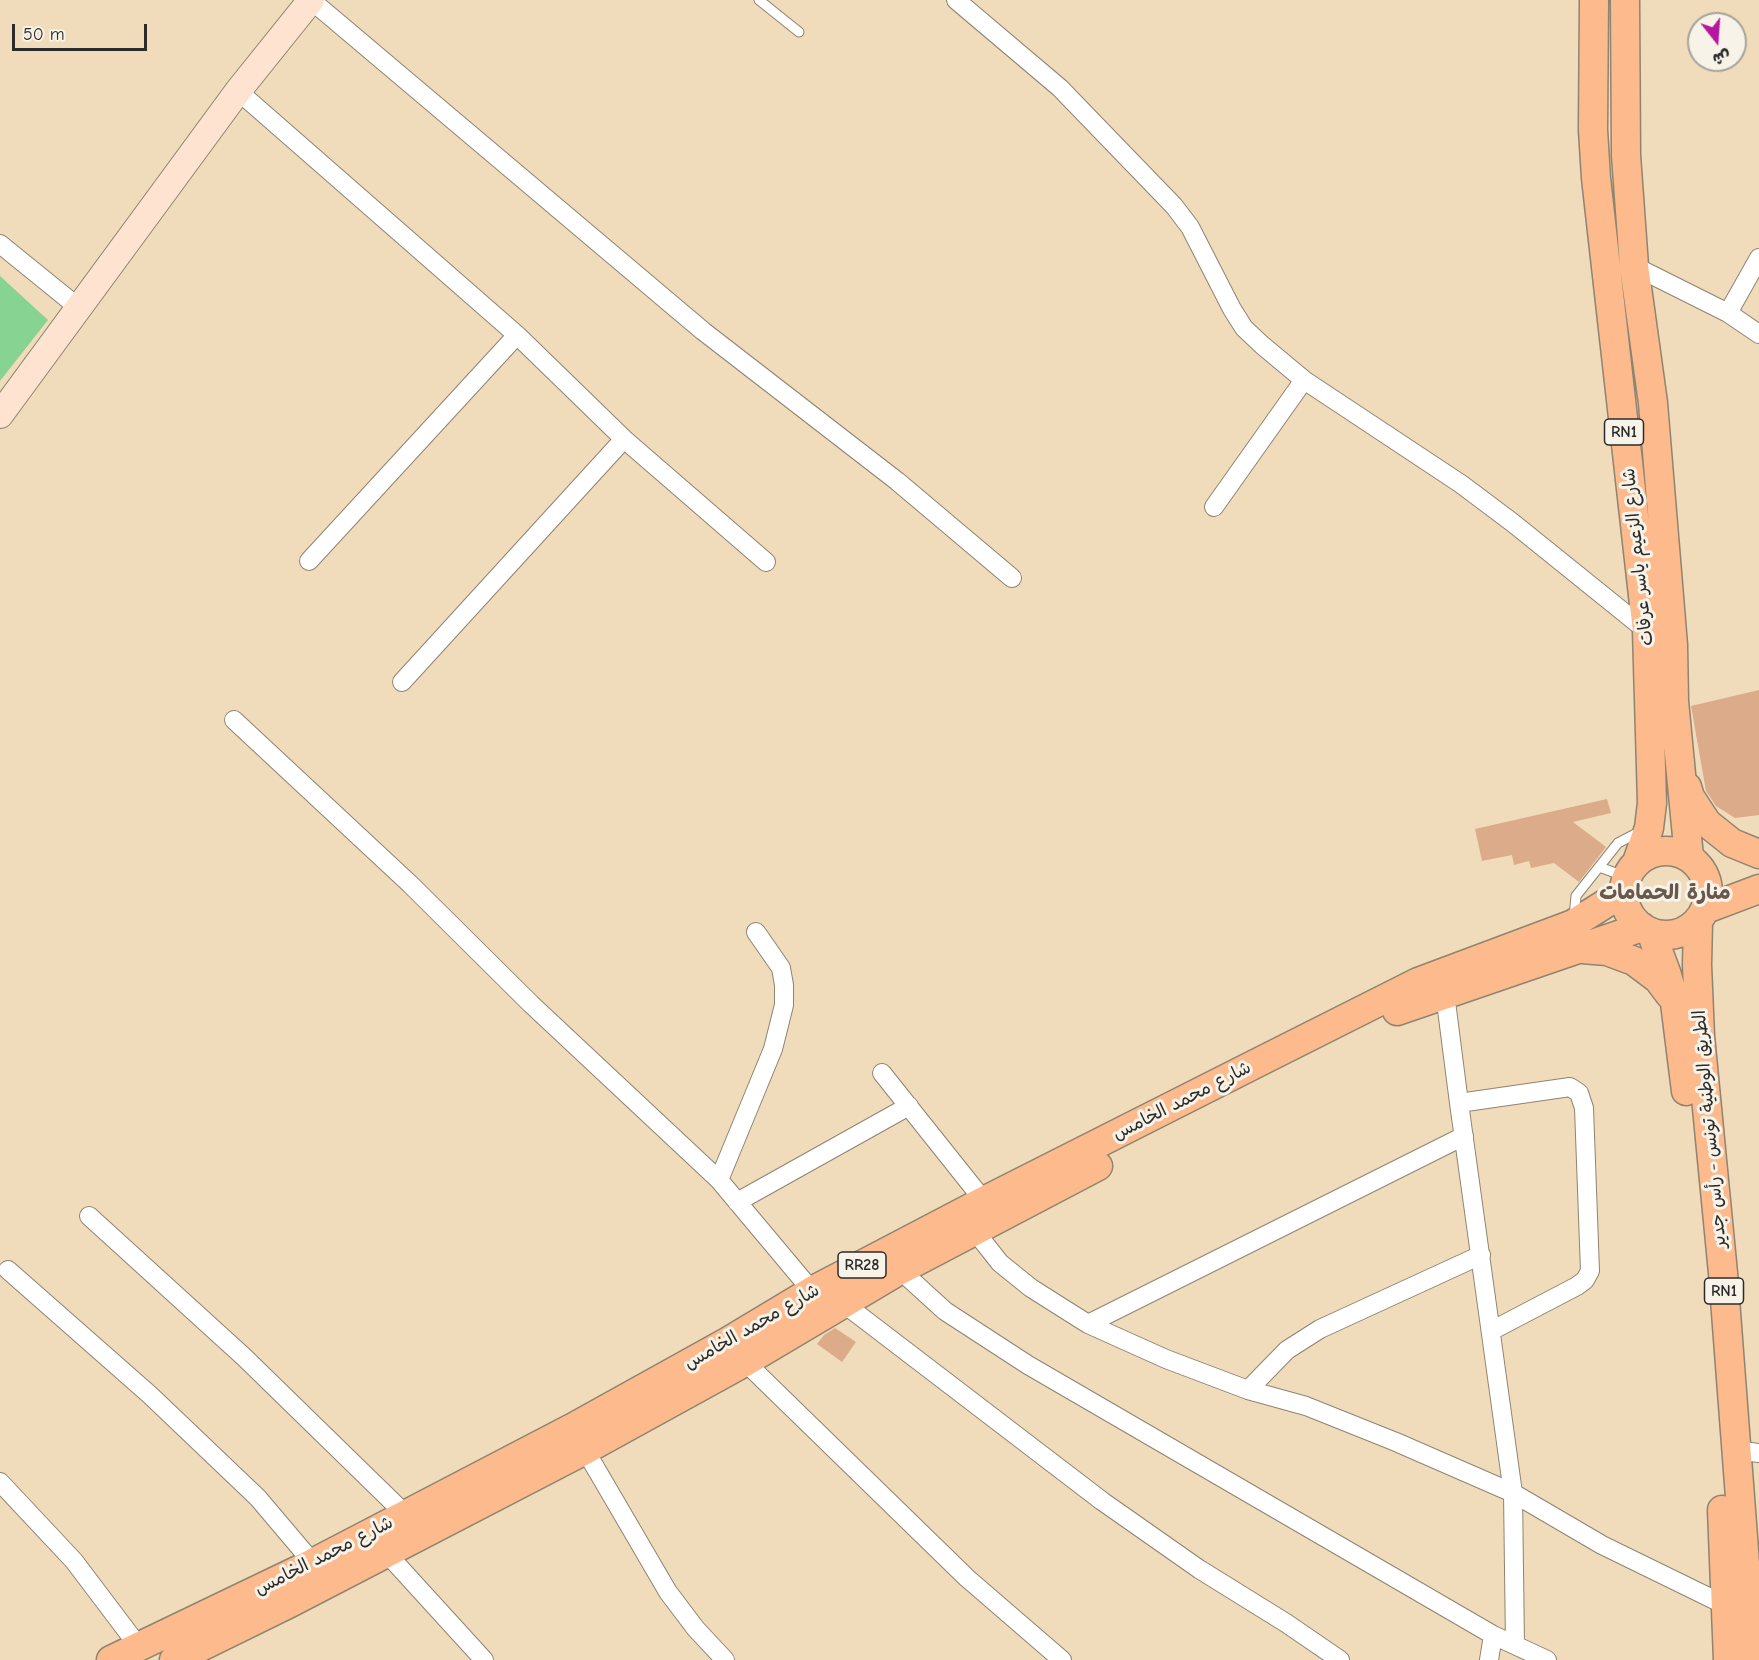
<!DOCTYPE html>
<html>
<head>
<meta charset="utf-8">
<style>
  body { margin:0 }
  #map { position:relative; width:1759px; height:1660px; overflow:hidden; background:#f0dcba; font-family:"Comic Neue","Playpen Sans Arabic",sans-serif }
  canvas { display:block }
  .north { position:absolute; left:1687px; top:12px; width:60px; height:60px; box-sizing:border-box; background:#f7f3e8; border:2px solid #a5a39c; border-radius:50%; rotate:163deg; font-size:16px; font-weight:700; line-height:24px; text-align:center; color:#2b2b2b }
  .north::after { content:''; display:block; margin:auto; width:21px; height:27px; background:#b5179e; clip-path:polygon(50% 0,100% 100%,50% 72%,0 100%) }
  .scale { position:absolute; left:12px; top:24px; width:135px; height:27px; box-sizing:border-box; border:3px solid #2b2b2b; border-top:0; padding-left:8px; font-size:18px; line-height:21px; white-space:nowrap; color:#2b2b2b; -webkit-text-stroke:4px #f7f3e8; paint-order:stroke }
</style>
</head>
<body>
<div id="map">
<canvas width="1759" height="1660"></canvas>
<div class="north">ش</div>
<div class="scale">50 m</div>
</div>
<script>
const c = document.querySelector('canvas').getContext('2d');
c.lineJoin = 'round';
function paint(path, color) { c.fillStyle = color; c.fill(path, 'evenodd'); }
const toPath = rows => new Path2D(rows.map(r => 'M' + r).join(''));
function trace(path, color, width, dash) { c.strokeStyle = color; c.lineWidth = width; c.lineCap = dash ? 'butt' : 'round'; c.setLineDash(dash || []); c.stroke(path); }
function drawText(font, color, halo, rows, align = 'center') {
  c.font = font + ' "Comic Neue","Playpen Sans Arabic",sans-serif'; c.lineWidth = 6; c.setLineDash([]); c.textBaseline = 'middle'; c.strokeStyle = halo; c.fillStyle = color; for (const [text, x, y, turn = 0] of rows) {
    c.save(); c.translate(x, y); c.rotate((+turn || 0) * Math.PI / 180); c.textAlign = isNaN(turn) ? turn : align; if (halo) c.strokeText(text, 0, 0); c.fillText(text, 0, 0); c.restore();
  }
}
paint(toPath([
  [0,276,48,320,0,381]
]), '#87d391');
paint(toPath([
  [1759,690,1759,815,1735,818,1716,806,1706,791,1691,706],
  [1607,799,1611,813,1573,822,1606,847,1579,882,1554,863,1531,868,1529,861,1514,865,1512,855,1482,861,1475,829],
  [835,1328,856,1342,842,1362,817,1344,824,1335]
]), '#dcab89');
const service = toPath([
  [759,0,799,32],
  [1599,867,1627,877],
  [1574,917,1576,896,1599,867,1618,843,1641,831]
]);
const minor = toPath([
  [311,0,703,331,897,481,1012,578],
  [956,0,1060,88,1174,206,1190,227,1232,309,1244,328,1262,345,1304,380,1461,484,1513,523,1647,631],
  [238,91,517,335,624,439,766,562],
  [0,244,79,308],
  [1634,266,1728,313,1759,334],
  [1728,313,1759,258],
  [1214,507,1304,380],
  [309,561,517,335],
  [402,682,624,439],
  [234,720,410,884,531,1004,719,1180,812,1291],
  [1445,994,1459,1103,1513,1493,1515,1645],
  [882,1073,984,1201],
  [1459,1103,1570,1087,1579,1093,1584,1108,1590,1271,1585,1280,1577,1286,1491,1331],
  [719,1180,773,1049,784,1005,784,985,781,968,756,932],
  [737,1202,909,1106],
  [89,1216,244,1357,406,1515],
  [974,1230,1000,1263,1031,1288,1088,1324,1166,1359,1248,1390,1306,1406,1396,1442,1513,1493,1602,1545,1733,1609],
  [8,1270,150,1395,258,1498,313,1563],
  [900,1270,945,1311,1028,1365,1493,1635,1547,1660],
  [843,1303,1102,1501,1199,1569,1286,1623,1340,1660],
  [1088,1324,1464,1136],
  [738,1355,967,1578,1062,1660],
  [1248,1390,1287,1350,1320,1329,1481,1255],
  [581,1443,668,1592,696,1629,725,1660],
  [1736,1450,1759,1453],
  [0,1482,74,1561,139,1647],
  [380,1546,484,1660],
  [1489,1660,1493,1635]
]);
const secondary = toPath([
  [0,415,238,91,311,0]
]);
const primary = toPath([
  [1594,0,1593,130,1596,178,1647,631,1652,803,1649,828,1637,862],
  [1625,0,1626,155,1634,266,1653,403,1673,645,1674,701,1689,857],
  [1687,787,1690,797,1707,823,1732,843,1759,854],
  '1624 893a42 42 0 1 1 84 0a42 42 0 1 1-84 0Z',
  [1706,909,1759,889],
  [1698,922,1697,965,1700,1036,1723,1273,1749,1616,1751,1660],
  [1651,932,1667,975,1675,1003,1686,1091],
  [1582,949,1607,951,1634,961,1658,979,1670,995],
  [1397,1011,1642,927],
  [1722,1510,1728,1660],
  [111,1660,313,1563,572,1428,727,1342,812,1291,984,1201,1259,1062,1418,982,1573,924,1624,892],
  [174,1660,290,1603,585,1450,745,1362,900,1270,1098,1166]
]);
trace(service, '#8e8472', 11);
trace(minor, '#8e8472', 20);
trace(secondary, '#8e8472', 28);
trace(primary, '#8e8472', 31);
trace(service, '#fff', 9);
trace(minor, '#fff', 18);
trace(secondary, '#fee3d1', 26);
trace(primary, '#fcba8d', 28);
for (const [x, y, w] of [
  [1624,432,39],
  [862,1265,48],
  [1724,1291,39]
]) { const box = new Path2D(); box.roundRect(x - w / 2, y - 13, w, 26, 4.5); c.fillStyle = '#f7f3e8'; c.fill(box); trace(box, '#2b2b2b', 1.5); }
drawText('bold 16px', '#2b2b2b', null, [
  ["RN1",1624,432],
  ["RR28",862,1265],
  ["RN1",1724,1291]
]);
drawText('18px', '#2b2b2b', '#f7f3e8', [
  ["شارع الزعيم ياسر عرفات",1638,557,-96],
  ["شارع محمد الخامس",1182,1101,-27],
  ["الطريق الوطنية تونس - رأس جدير",1710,1129,-95],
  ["شارع محمد الخامس",752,1327,-30],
  ["شارع محمد الخامس",324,1556,-27]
]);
drawText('bold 21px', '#69584c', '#f7f3e8', [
  ["منارة الحمامات",1665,893]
]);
</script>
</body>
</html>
